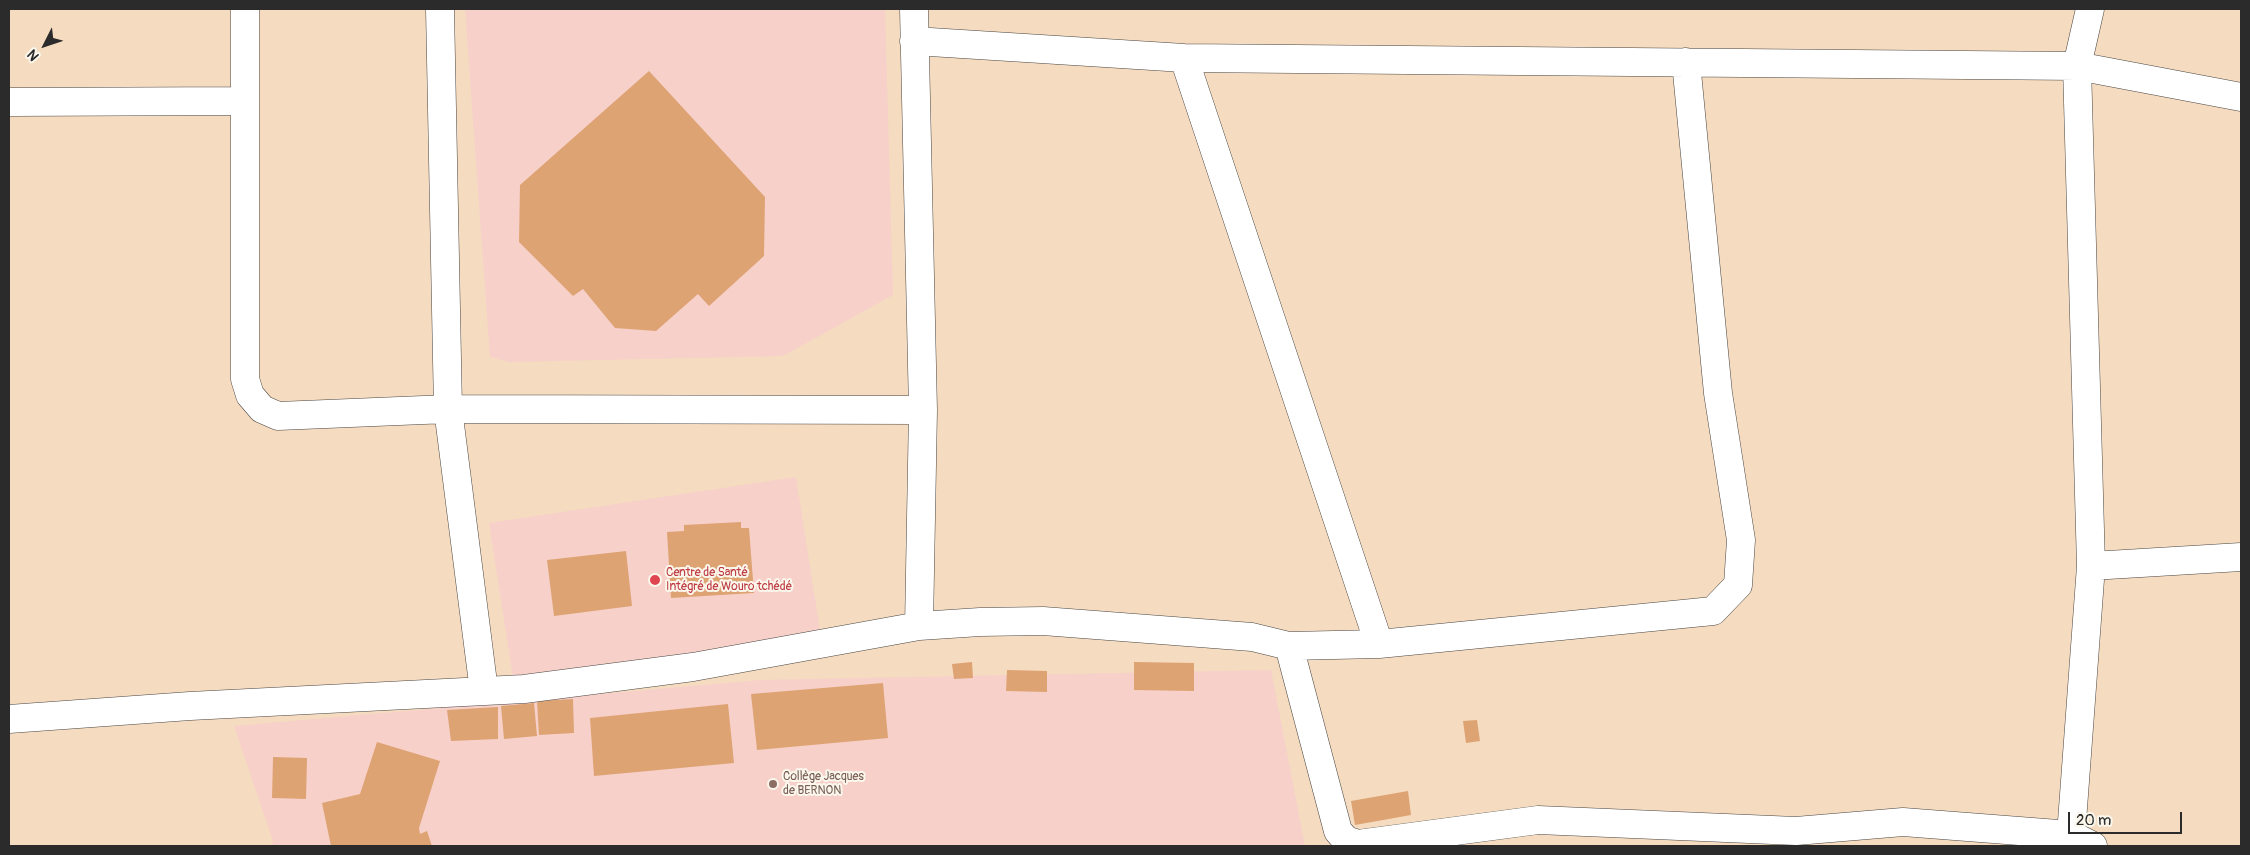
<!DOCTYPE html>
<html>
<head>
<meta charset="utf-8">
<style>
  body { margin:0 }
  #map { position:relative; width:2250px; height:855px; overflow:hidden; background:#f5dbbf; font-family:Pangolin,sans-serif }
  canvas { display:block }
  .frame { position:absolute; inset:0; border:10px solid #2b2b2b; pointer-events:none }
  .north { position:absolute; left:20px; top:20px; width:50px; height:50px; -webkit-text-stroke:4px #fbf7ec; paint-order:stroke; rotate:229deg; font-size:14px; font-weight:700; line-height:20px; text-align:center; color:#2b2b2b }
  .north::after { content:''; display:block; margin:auto; width:18px; height:22px; background:#2b2b2b; clip-path:polygon(50% 0,100% 100%,50% 72%,0 100%) }
  .scale { position:absolute; left:2068px; top:812px; width:114px; height:22px; box-sizing:border-box; border:2px solid #2b2b2b; border-top:0; padding-left:6px; font-size:15px; line-height:18px; white-space:nowrap; color:#2b2b2b; -webkit-text-stroke:4px #fbf7ec; paint-order:stroke }
</style>
</head>
<body>
<div id="map">
<canvas width="2250" height="855"></canvas>
<div class="frame"></div>
<div class="north">N</div>
<div class="scale">20 m</div>
</div>
<script>
const c = document.querySelector('canvas').getContext('2d');
c.lineJoin = 'round';
function paint(path, color) { c.fillStyle = color; c.fill(path, 'evenodd'); }
const toPath = rows => new Path2D(rows.map(r => 'M' + r).join(''));
function trace(path, color, width, dash) { c.strokeStyle = color; c.lineWidth = width; c.lineCap = dash ? 'butt' : 'round'; c.setLineDash(dash || []); c.stroke(path); }
function drawText(font, color, halo, rows, align = 'center') {
  c.font = font + ' Pangolin,sans-serif'; c.lineWidth = 4; c.setLineDash([]); c.textBaseline = 'middle'; c.strokeStyle = halo; c.fillStyle = color; for (const [text, x, y, turn = 0] of rows) {
    c.save(); c.translate(x, y); c.rotate((+turn || 0) * Math.PI / 180); c.textAlign = isNaN(turn) ? turn : align; if (halo) c.strokeText(text, 0, 0); c.fillText(text, 0, 0); c.restore();
  }
}
paint(toPath([
  [465,9,885,9,893,295,783,356,509,362,490,357],
  [796,477,821,637,514,684,489,523],
  [1271,670,1305,846,271,846,273,841,234,726,760,680]
]), '#f7d0ca');
paint(toPath([
  [649,71,765,197,764,256,709,306,698,294,656,331,615,328,583,289,573,296,519,242,520,185],
  [741,522,741,528,749,528,754,593,671,598,667,532,684,531,684,525],
  [626,551,632,606,554,616,547,560],
  [972,662,973,678,954,679,952,664],
  [1134,662,1194,663,1194,691,1134,690],
  [1007,670,1047,671,1047,692,1006,691],
  [883,683,888,738,757,750,751,694],
  [573,699,574,733,539,735,537,701],
  [534,703,537,736,504,739,501,706],
  [728,704,734,763,594,776,590,718],
  [498,707,498,739,451,741,447,710],
  [1477,720,1480,741,1466,743,1463,721],
  [377,742,440,761,419,828,420,834,427,831,432,846,331,846,322,803,360,794],
  [273,757,307,758,306,799,272,798],
  [1408,791,1411,815,1355,825,1351,801]
]), '#dea373');
const street = toPath([
  [245,9,245,379,250,395,262,409,278,416,448,409,923,410],
  [440,9,448,409,484,691],
  [914,9,923,410,919,626],
  [2090,9,2077,66,2241,97],
  [914,41,1184,58,2077,66,2091,566,2071,835],
  [1184,58,1379,644],
  [9,102,245,101],
  [2091,566,2241,557],
  [1289,646,1338,831,1346,840,1358,844,1538,820,1796,831,1903,822,2071,835,2093,846],
  [9,719,190,706,524,689,693,667,919,626,980,622,1043,621,1252,637,1289,646,1379,644,1713,611,1738,585,1741,540,1718,393,1686,62]
]);
trace(street, '#494541', 29);
trace(street, '#fff', 28);
for (const [x, y, r, color] of [
  [655,580,6,"#e0444e"],
  [773,784,5,"#8d6e63"]
]) { const dot = new Path2D(); dot.arc(x, y, r, 0, 2 * Math.PI); c.fillStyle = color; c.fill(dot); trace(dot, '#fbf7ec', 2); }
drawText('12px', '#be3a42', '#fbf7ec', [
  ["Centre de Santé",666,573],
  ["Intégré de Wouro tchédé",666,587]
], 'left');
drawText('12px', '#785e54', '#fbf7ec', [
  ["Collège Jacques",783,777],
  ["de BERNON",783,791]
], 'left');
</script>
</body>
</html>
